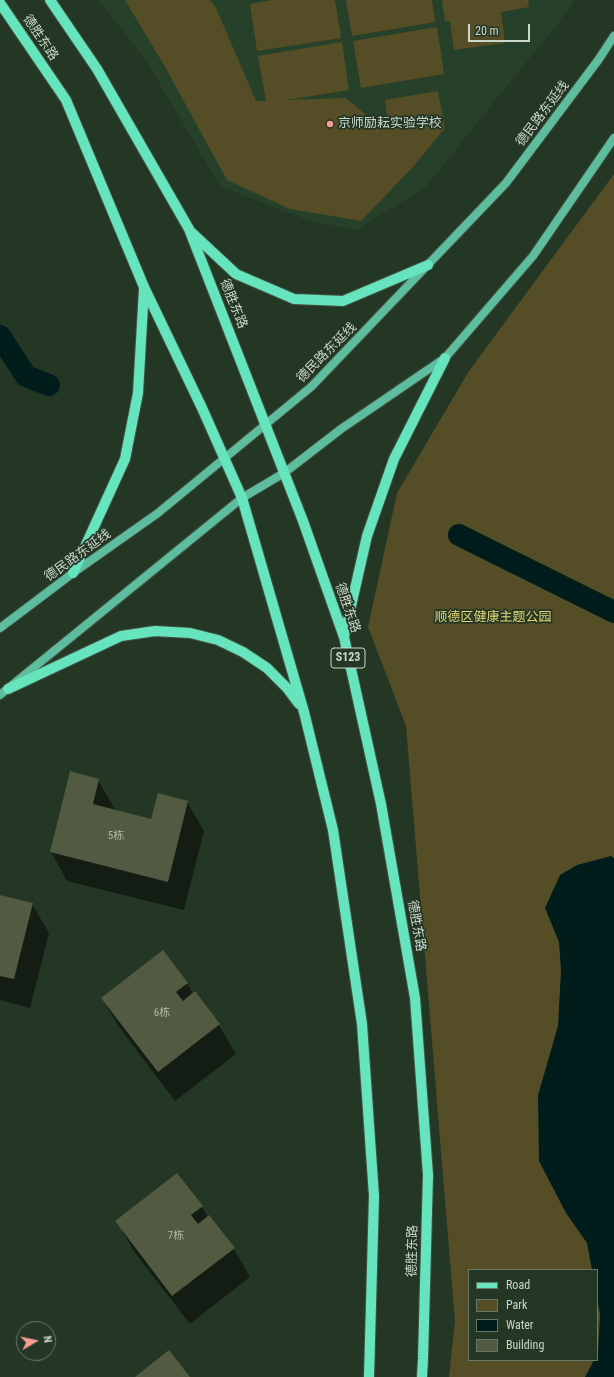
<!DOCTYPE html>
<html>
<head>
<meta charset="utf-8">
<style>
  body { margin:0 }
  #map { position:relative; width:614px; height:1377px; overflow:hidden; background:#243725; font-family:"Roboto Condensed",sans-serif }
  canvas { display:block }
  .legend { position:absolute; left:468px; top:1269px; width:130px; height:92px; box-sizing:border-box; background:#243725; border:1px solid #677768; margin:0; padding:5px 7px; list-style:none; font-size:12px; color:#cbd7cc }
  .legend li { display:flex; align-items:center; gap:8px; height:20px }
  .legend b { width:20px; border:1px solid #677768 }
  .north { position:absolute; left:16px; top:1321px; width:40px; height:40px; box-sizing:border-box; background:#243725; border:1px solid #677768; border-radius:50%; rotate:81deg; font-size:11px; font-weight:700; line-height:16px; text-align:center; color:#cbd7cc }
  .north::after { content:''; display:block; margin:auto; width:14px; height:18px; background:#f59c93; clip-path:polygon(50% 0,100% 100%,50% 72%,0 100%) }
  .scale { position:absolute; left:468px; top:24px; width:62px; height:18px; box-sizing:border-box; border:2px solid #cbd7cc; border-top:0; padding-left:5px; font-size:12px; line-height:14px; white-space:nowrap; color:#cbd7cc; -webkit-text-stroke:3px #243725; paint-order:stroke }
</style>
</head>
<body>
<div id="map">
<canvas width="614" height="1377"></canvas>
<ul class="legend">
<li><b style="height:5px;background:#66e4be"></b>Road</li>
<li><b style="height:11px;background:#554d26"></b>Park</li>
<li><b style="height:11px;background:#001c1b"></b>Water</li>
<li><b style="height:11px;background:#525a41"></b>Building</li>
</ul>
<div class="north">N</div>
<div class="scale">20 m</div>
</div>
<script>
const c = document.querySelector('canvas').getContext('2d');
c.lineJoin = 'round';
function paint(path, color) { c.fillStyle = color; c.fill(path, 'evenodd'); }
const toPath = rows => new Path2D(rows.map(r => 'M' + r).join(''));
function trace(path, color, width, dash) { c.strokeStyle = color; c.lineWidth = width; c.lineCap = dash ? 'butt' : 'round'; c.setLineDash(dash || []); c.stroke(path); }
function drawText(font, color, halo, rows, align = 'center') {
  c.font = font + ' "Roboto Condensed","Noto Sans SC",sans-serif'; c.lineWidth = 3.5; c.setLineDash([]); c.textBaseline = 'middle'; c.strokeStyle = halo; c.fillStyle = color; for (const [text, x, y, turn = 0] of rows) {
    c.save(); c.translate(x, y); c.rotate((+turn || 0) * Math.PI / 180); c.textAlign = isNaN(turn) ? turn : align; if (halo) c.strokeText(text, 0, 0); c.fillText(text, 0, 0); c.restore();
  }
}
paint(toPath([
  [99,0,574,0,562,18,425,188,356,230,307,220,220,186,147,62]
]), '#274029');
paint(toPath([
  [125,0,210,0,216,8,256,101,266,101,258,56,342,42,349,90,286,100,346,98,379,126,388,125,385,100,438,91,445,128,412,168,361,221,290,209,227,180,164,65],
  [272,0,335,0,341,38,257,51,250,4],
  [346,0,432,0,435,22,352,36],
  [442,0,528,0,529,7,501,12,505,43,454,50,450,21,445,21],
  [437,27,444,74,361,88,353,41],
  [614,174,614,1377,449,1377,455,1321,406,726,368,627,397,493,469,371],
  [469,1270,597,1270,597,1360,469,1360]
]), '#554d26');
paint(toPath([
  [611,856,614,858,614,1377,585,1377,594,1360,597,1360,598,1353,600,1314,597,1299,597,1270,592,1270,587,1243,566,1213,539,1161,538,1095,558,1026,561,970,559,942,545,908,560,875,577,865]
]), '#001c1b');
paint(toPath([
  [98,780,115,809,115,811,152,820,187,802,204,831,184,910,67,881,51,852],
  [0,896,32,904,49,933,30,1008,0,1000],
  [187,983,193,994,194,993,219,1025,236,1054,175,1101,119,1027,102,998],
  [177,1175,202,1207,208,1217,234,1249,250,1277,190,1324,133,1250,117,1221]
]), '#0007');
trace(toPath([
  [0,336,26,376,49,385],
  [459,535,614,612]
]), '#001c1b', 22);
paint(toPath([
  [70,771,99,779,93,804,151,819,158,793,188,801,168,882,50,852],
  [0,895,33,903,14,979,0,976],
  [163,950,188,983,176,992,183,1001,195,991,220,1024,158,1072,101,998],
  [177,1173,203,1206,191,1215,198,1224,209,1215,235,1248,172,1296,115,1221],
  [169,1350,190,1377,135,1377]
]), '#525a41');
const secondary = toPath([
  [0,628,73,573,158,513,311,387,506,183,599,59,614,36],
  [0,695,242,498,284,473,341,429,445,358,533,256,614,138]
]);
const primary = toPath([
  [50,0,97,69,189,229,303,521,344,637,381,804,415,998,428,1175,423,1359,422,1377],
  [0,3,66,100,144,287,202,408,242,498,304,712,333,830,362,1024,374,1196,369,1377],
  [191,232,236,274,294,299,343,301,428,265],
  [73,573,125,459,138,393,144,289],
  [344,637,367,536,394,459,445,358],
  [8,689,121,636,155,631,190,633,218,640,243,652,267,668,287,688,299,704]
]);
trace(secondary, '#425443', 10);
trace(primary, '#425443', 12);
trace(secondary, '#5fbd9f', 8);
trace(primary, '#66e4be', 10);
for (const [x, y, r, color] of [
  [330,124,4,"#f59c93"]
]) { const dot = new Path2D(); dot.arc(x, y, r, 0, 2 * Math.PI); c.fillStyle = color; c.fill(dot); trace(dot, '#243725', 1.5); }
drawText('11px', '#adb8a9', null, [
  ["5栋",116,836],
  ["6栋",162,1013],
  ["7栋",176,1236]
]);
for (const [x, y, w] of [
  [348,658,34]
]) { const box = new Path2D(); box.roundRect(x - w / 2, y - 10, w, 20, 3); c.fillStyle = '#243725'; c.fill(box); trace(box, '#cbd7cc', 1); }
drawText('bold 12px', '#cbd7cc', null, [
  ["S123",348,658]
]);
drawText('13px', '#cbd7cc', '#243725', [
  ["德胜东路",40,38,56],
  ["德民路东延线",543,114,-53],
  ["德胜东路",233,304,68],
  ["德民路东延线",327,353,-45],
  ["德民路东延线",78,556,-36],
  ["德胜东路",347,608,71],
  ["德胜东路",416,926,80],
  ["德胜东路",413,1251,-89]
]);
drawText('13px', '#cbd7cc', '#243725', [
  ["京师励耘实验学校",338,124]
], 'left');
drawText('13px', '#e8d575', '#243725', [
  ["顺德区健康主题公园",493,618]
]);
</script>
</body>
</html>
